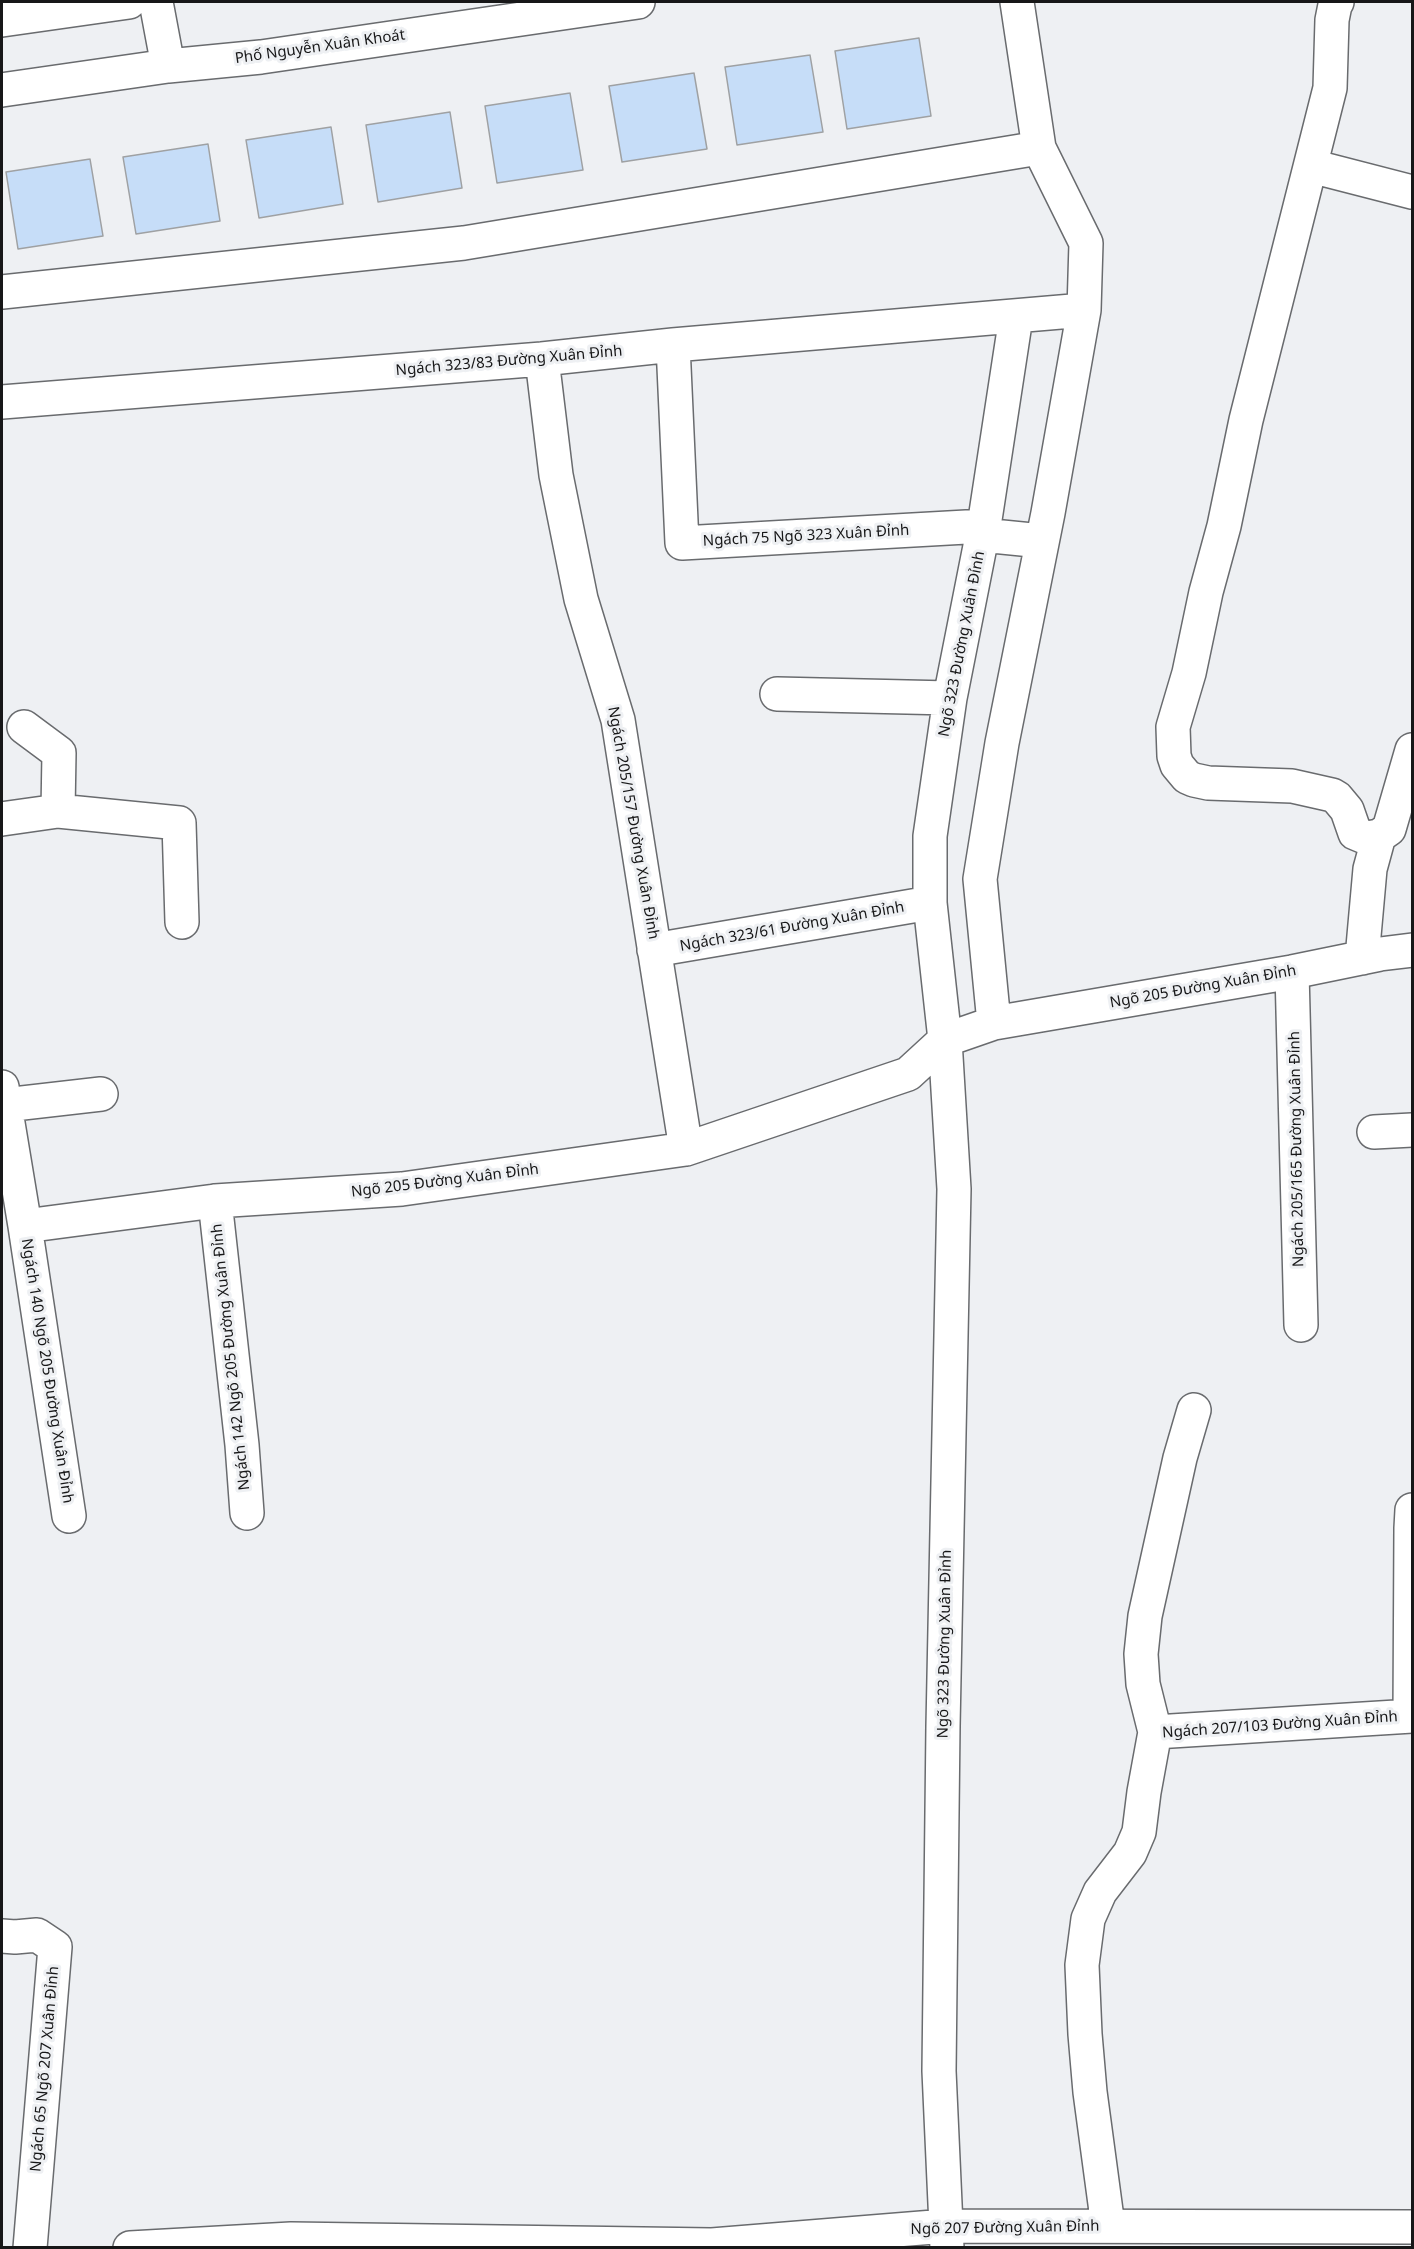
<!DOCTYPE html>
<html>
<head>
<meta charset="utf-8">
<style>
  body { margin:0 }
  #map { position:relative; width:1414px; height:2249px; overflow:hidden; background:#eef0f3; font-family:"Noto Sans",sans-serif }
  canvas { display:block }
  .frame { position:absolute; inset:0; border:3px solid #171718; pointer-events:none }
</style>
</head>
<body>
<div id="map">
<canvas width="1414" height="2249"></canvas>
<div class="frame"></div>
</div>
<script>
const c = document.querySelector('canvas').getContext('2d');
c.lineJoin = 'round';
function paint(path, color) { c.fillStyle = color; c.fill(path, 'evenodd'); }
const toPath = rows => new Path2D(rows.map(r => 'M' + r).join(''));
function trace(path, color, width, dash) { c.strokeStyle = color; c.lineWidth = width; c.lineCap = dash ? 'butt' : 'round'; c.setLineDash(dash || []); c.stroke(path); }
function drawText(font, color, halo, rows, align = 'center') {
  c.font = font + ' "Noto Sans",sans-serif'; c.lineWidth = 6; c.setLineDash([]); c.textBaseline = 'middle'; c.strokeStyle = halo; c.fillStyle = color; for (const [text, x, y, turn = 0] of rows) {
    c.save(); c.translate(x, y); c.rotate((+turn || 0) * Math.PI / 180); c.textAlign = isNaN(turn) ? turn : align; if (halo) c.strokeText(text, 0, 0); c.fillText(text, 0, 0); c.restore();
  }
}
const building = toPath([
  [919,38,931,116,847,129,835,51,919,38],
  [810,55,823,132,737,145,725,67,810,55],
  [694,73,707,149,622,162,609,86,694,73],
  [570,93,583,170,497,183,485,106,570,93],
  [450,112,462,188,378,202,366,125,450,112],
  [331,127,343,204,259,218,246,140,331,127],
  [208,144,220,221,136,234,123,157,208,144],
  [90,159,103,236,18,249,6,172,90,159]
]);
paint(building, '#c6ddf8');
trace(building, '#9fa1a3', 1.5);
const minor = toPath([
  [156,2,168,66],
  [1337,2,1335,5,1332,20,1330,88,1246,420,1224,526,1206,592,1189,673,1173,727,1174,756,1177,765,1187,777,1194,780,1208,783,1292,786,1332,795,1337,798,1347,810,1355,833,1367,838,1379,836,1389,829,1412,750],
  [2,20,129,2],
  [2,90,168,66,261,57,638,2],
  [1311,166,1412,192],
  [2,292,464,243,1039,148],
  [673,345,682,543,984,526],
  [542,359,556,475,581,599,618,720,686,1149],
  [2,402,542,359,673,345,1084,310],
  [982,535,1042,541],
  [777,694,950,698],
  [24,727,59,753,58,811],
  [2,819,58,811,179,823,182,922],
  [654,950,930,903],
  [1362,958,1370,869,1379,836],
  [1292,972,1301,1325],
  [994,1023,980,879,1002,743,1048,513,1084,310,1086,243,1039,148,1017,2],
  [2,1087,25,1226,215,1201,402,1189,686,1149,908,1074,945,1040,930,903,930,836,950,698,984,526,1016,317],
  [5,1105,101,1094],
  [1374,1132,1412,1130],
  [215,1201,242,1445,247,1513],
  [25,1226,69,1516],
  [1410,1716,1411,1528,1412,1510],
  [1155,1732,1412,1716],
  [2,1936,15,1937,37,1935,55,1947,30,2248],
  [1108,2226,1090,2092,1085,2034,1082,1965,1088,1919,1100,1892,1130,1853,1139,1832,1144,1792,1155,1732,1143,1684,1141,1654,1145,1616,1180,1458,1194,1410],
  [130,2248,291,2239,712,2245,946,2226,1412,2227],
  [947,2248,939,2071,943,1726,954,1189,945,1040,994,1023,1292,972,1380,954,1412,950]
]);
trace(minor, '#696b6e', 36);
trace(minor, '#fff', 33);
drawText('15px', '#171718', '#eef0f3', [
  ["Phố Nguyễn Xuân Khoát",320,47,-8],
  ["Ngách 323/83 Đường Xuân Đỉnh",509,361,-5],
  ["Ngách 75 Ngõ 323 Xuân Đỉnh",806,536,-3],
  ["Ngõ 323 Đường Xuân Đỉnh",962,644,-79],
  ["Ngách 205/157 Đường Xuân Đỉnh",633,823,80],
  ["Ngách 323/61 Đường Xuân Đỉnh",792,927,-10],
  ["Ngõ 205 Đường Xuân Đỉnh",1203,987,-10],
  ["Ngách 205/165 Đường Xuân Đỉnh",1297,1149,-91],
  ["Ngõ 205 Đường Xuân Đỉnh",445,1181,-7],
  ["Ngách 142 Ngõ 205 Đường Xuân Đỉnh",231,1357,-96],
  ["Ngách 140 Ngõ 205 Đường Xuân Đỉnh",47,1371,81],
  ["Ngõ 323 Đường Xuân Đỉnh",945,1644,-89],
  ["Ngách 207/103 Đường Xuân Đỉnh",1280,1725,-4],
  ["Ngách 65 Ngõ 207 Xuân Đỉnh",45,2069,-85],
  ["Ngõ 207 Đường Xuân Đỉnh",1005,2228,-1]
]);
</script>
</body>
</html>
